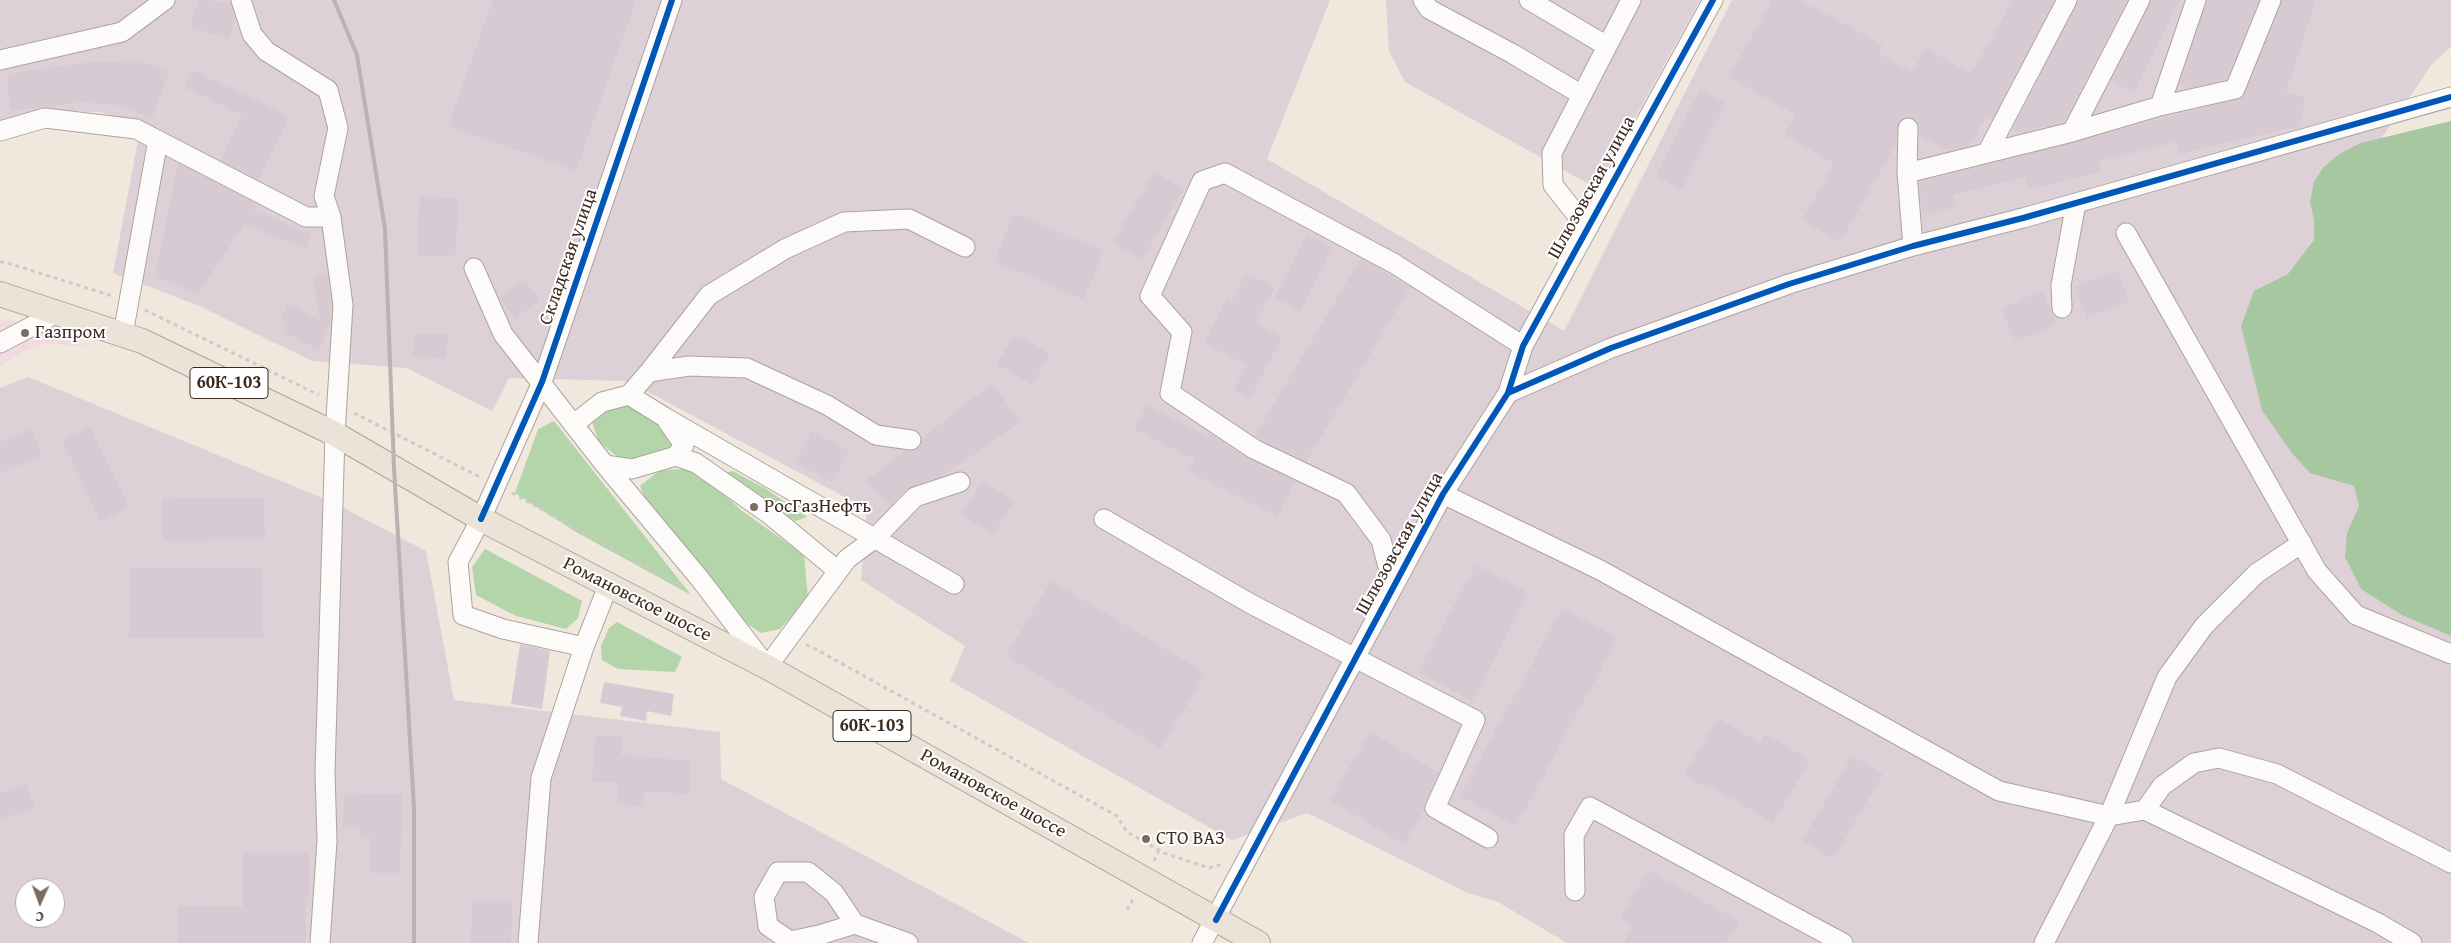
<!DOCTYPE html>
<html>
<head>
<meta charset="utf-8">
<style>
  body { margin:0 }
  #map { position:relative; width:2451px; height:943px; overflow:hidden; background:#f0e7dd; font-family:"Gentium Book Plus",serif }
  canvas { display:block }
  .north { position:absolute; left:15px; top:878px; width:50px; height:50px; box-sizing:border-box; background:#fff; border:1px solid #b1aaa5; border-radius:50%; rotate:182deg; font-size:14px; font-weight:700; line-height:20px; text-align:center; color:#3b2a1e }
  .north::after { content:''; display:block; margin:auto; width:18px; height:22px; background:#7a6c61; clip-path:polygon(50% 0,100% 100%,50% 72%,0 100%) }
</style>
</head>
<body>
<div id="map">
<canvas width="2451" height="943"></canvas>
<div class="north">С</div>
</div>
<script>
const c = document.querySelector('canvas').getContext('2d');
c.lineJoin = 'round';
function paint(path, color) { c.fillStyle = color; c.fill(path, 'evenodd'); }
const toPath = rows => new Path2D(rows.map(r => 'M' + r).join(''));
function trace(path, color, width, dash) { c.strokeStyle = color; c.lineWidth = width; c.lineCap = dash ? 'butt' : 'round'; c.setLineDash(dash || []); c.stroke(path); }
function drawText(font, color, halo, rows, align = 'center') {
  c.font = font + ' "Gentium Book Plus",serif'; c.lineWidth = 4; c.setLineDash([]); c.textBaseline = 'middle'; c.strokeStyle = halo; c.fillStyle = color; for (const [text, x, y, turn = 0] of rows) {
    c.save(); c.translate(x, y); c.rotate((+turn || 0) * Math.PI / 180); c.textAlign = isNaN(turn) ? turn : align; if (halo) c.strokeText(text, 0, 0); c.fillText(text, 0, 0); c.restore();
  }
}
paint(toPath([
  [0,319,23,323,89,347,45,343,25,351,0,367]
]), '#f1dae0');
paint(toPath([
  [0,0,1330,0,1267,159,1564,331,1732,0,2451,0,2451,47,2432,64,2362,167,2451,330,2451,943,1567,943,1498,902,1468,893,1307,813,1232,840,950,681,965,646,861,580,867,509,628,381,509,378,492,411,407,368,312,361,197,305,113,273,141,125,99,112,45,110,0,123],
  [1386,0,1700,0,1596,188,1405,82,1389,51],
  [28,377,332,502,426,551,454,700,720,732,721,779,1029,943,0,943,0,388],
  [25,888,55,888,55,918,25,918]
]), '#ddd0d6');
paint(toPath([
  [622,403,651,416,669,433,671,446,652,459,619,458,599,442,592,422,601,409],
  [554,421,691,595,576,532,515,493,538,429],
  [688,469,709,481,741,510,804,555,808,598,780,629,761,633,728,611,646,502,640,486,660,470],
  [733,471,766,489,807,517,795,521,742,488,723,473],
  [485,549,582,601,578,618,566,629,516,616,476,595,472,567],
  [617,622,682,657,675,672,618,669,602,660,601,646,609,628]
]), '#b4d5aa');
paint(toPath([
  [2451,121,2451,636,2402,615,2361,589,2345,557,2347,533,2359,506,2354,486,2310,473,2291,452,2262,410,2241,326,2254,291,2288,274,2314,240,2314,220,2310,202,2314,182,2323,168,2339,154,2361,143]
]), '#a6c7a0');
paint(toPath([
  [199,0,230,2,235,18,229,39,190,27],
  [493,0,636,0,576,171,448,126],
  [1772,0,1798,0,1849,26,1883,46,1878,53,1912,72,1926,48,1971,74,2013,0,2054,0,1992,120,1986,117,1970,146,1948,151,1919,135,1918,123,1913,118,1908,117,1899,122,1896,144,1840,242,1802,220,1834,164,1785,135,1796,115,1729,77],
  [2078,0,2127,0,2064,122,2020,133,2012,130],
  [2151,0,2179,0,2134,92,2111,81],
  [2207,0,2259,0,2227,79,2190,88,2179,85],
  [2282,0,2316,0,2286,92,2305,98,2300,126,2178,154,2176,142,2099,161,2101,172,2029,189,2026,177,1953,195,1956,207,1923,215,1919,182,2242,98],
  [138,60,169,71,152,118,118,105,83,102,10,111,7,74,83,63],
  [192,70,290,117,258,180,220,160,242,115,184,87],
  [1700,90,1726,103,1682,190,1656,176],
  [178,163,257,204,253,210,312,234,306,249,244,224,198,294,155,277],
  [1154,172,1184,189,1142,260,1113,242],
  [420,196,459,198,455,257,417,255],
  [1014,213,1104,251,1083,299,994,261],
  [1307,234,1333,248,1300,311,1274,298],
  [1361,258,1410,287,1306,462,1255,436],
  [2117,270,2129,301,2087,318,2075,287],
  [1246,273,1275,287,1256,323,1282,337,1250,399,1234,390,1247,365,1204,343,1227,299,1232,301],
  [327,274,332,305,330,326,319,350,284,332,289,323,281,319,289,304,320,320,313,276],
  [524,279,540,300,515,319,500,298],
  [2041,290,2057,323,2016,342,2001,309],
  [414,333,448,335,446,358,413,356],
  [1015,334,1050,354,1032,385,997,364],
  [992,384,1021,422,940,477,907,489,890,506,866,481,905,451,915,451,920,447,922,438],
  [1147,405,1208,436,1209,433,1249,459,1295,481,1277,516,1189,472,1195,460,1134,429],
  [90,427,129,507,101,521,62,440],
  [31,429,42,456,0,473,0,442],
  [811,431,849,450,833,482,795,463],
  [982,481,1014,501,994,534,962,515],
  [264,498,265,539,163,541,162,499],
  [1476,565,1529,593,1472,701,1418,672],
  [129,568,263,568,263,638,129,638],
  [1051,581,1206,673,1161,748,1006,656],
  [1562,608,1618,638,1516,826,1460,796],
  [520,644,550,651,542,709,511,704],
  [604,682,674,694,671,716,647,711,646,721,620,716,622,707,600,703],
  [1718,718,1760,743,1765,734,1810,760,1773,823,1711,787,1710,790,1684,775],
  [1370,732,1439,773,1425,803,1424,810,1404,844,1330,800],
  [596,735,623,737,621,755,691,761,689,794,644,791,643,806,617,804,618,783,592,781],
  [1852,756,1883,774,1833,859,1802,841],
  [26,783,35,807,0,820,0,793],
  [344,793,402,794,400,873,369,873,370,837,360,837,360,827,343,827],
  [243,852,309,853,309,902,306,902,306,943,178,943,178,906,243,907],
  [1648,870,1739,921,1726,943,1624,943,1634,925,1621,918],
  [472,900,512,900,511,943,471,943]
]), '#d7cad2');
const minor = toPath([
  [241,0,252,34,266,51,328,90,338,128,324,196,331,217],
  [1423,0,1429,9,1513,54,1582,95],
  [1529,0,1607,46],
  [0,60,122,32,165,0],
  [2160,106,2196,0],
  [1908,128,1907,173,1913,246],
  [0,131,45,118,136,129,306,217,331,217,343,305,335,434,325,772,327,841,320,943],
  [2072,132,2140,0],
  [1987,153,2067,0],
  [1907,173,2072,132,2160,106,2235,89,2271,0],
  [1587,228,1553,185,1552,153,1631,0],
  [2126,233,2317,571,2356,615,2451,654],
  [474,268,503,334,605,465,700,579,767,667,847,559,875,538,915,497,960,482],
  [2062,308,2061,285,2076,203],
  [123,334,158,140],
  [0,343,59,312],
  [649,372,709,295,785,249,844,222,909,219,965,247],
  [1508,393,1611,348,1789,284,1913,246,2023,218,2451,97],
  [629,395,649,372,689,366,747,368,827,405,876,435,911,440],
  [574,424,602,402,629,395,666,418,954,584],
  [676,456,696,463,769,514,838,571],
  [605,465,632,469,676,456,684,445,668,422],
  [1443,494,1600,570,1999,791,2109,816,2167,677,2204,626,2257,573,2302,543],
  [1104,519,1251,604,1475,720,1435,808,1488,838],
  [608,586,584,647,503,629,463,615,458,562,481,519,542,382,672,0],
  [1393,586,1381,540,1346,493,1254,449,1170,393,1182,332,1150,296,1202,181,1225,173,1395,264,1523,346],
  [2145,810,2162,786,2194,763,2219,758,2277,774,2451,863],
  [1575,891,1574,835,1590,807,1843,943],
  [855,924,819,935,790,941,768,926,764,897,778,872,808,872,834,893,855,924,908,943],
  [528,943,541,778,584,647],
  [1202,943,1443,494,1508,393,1523,346,1713,0],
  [2044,943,2109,816,2145,810,2378,923,2412,943]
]);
const major = toPath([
  [0,294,142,341,335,434,481,519,767,667,1258,943]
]);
trace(minor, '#aba49d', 21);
trace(major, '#aba49d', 26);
trace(toPath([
  [0,262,5,262,112,296],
  [145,310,319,395],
  [354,413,482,478],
  [512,493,682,587],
  [806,645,810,646,1117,816,1127,832,1164,853,1209,868,1223,864],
  [1154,861,1159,850],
  [1127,910,1134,897]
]), '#cdcac7', 3, [4, 4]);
trace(minor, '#fdfbfa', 19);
trace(major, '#ece3d8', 24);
trace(toPath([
  [334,0,357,55,385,229,394,468,414,808,414,943]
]), '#b7b4b1', 4);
trace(toPath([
  [1508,393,1611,348,1789,284,1913,246,2023,218,2451,97],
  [481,519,542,382,672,0],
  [1216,920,1443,494,1508,393,1523,346,1713,0]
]), '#0057b8', 6);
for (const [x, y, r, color] of [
  [25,333,5,"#7a6c61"],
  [754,507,5,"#7a6c61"],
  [1146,839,5,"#7a6c61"]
]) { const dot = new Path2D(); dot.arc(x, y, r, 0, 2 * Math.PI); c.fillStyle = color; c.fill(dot); trace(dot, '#fff', 2); }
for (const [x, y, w] of [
  [229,383,78],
  [872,726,78]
]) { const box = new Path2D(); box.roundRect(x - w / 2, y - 15.5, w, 31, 4); c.fillStyle = '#fff'; c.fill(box); trace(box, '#3b2a1e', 1); }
drawText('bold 18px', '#3b2a1e', null, [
  ["60К-103",229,383],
  ["60К-103",872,726]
]);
drawText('19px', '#3b2a1e', '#fff', [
  ["Шлюзовская улица",1592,188,-61],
  ["Складская улица",569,257,-71],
  ["Шлюзовская улица",1400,544,-61],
  ["Романовское шоссе",637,600,27],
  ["Романовское шоссе",993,794,29]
]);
drawText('19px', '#3b2a1e', '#fff', [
  ["Газпром",35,333],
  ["РосГазНефть",764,507],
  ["СТО ВАЗ",1156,839]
], 'left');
</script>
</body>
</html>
